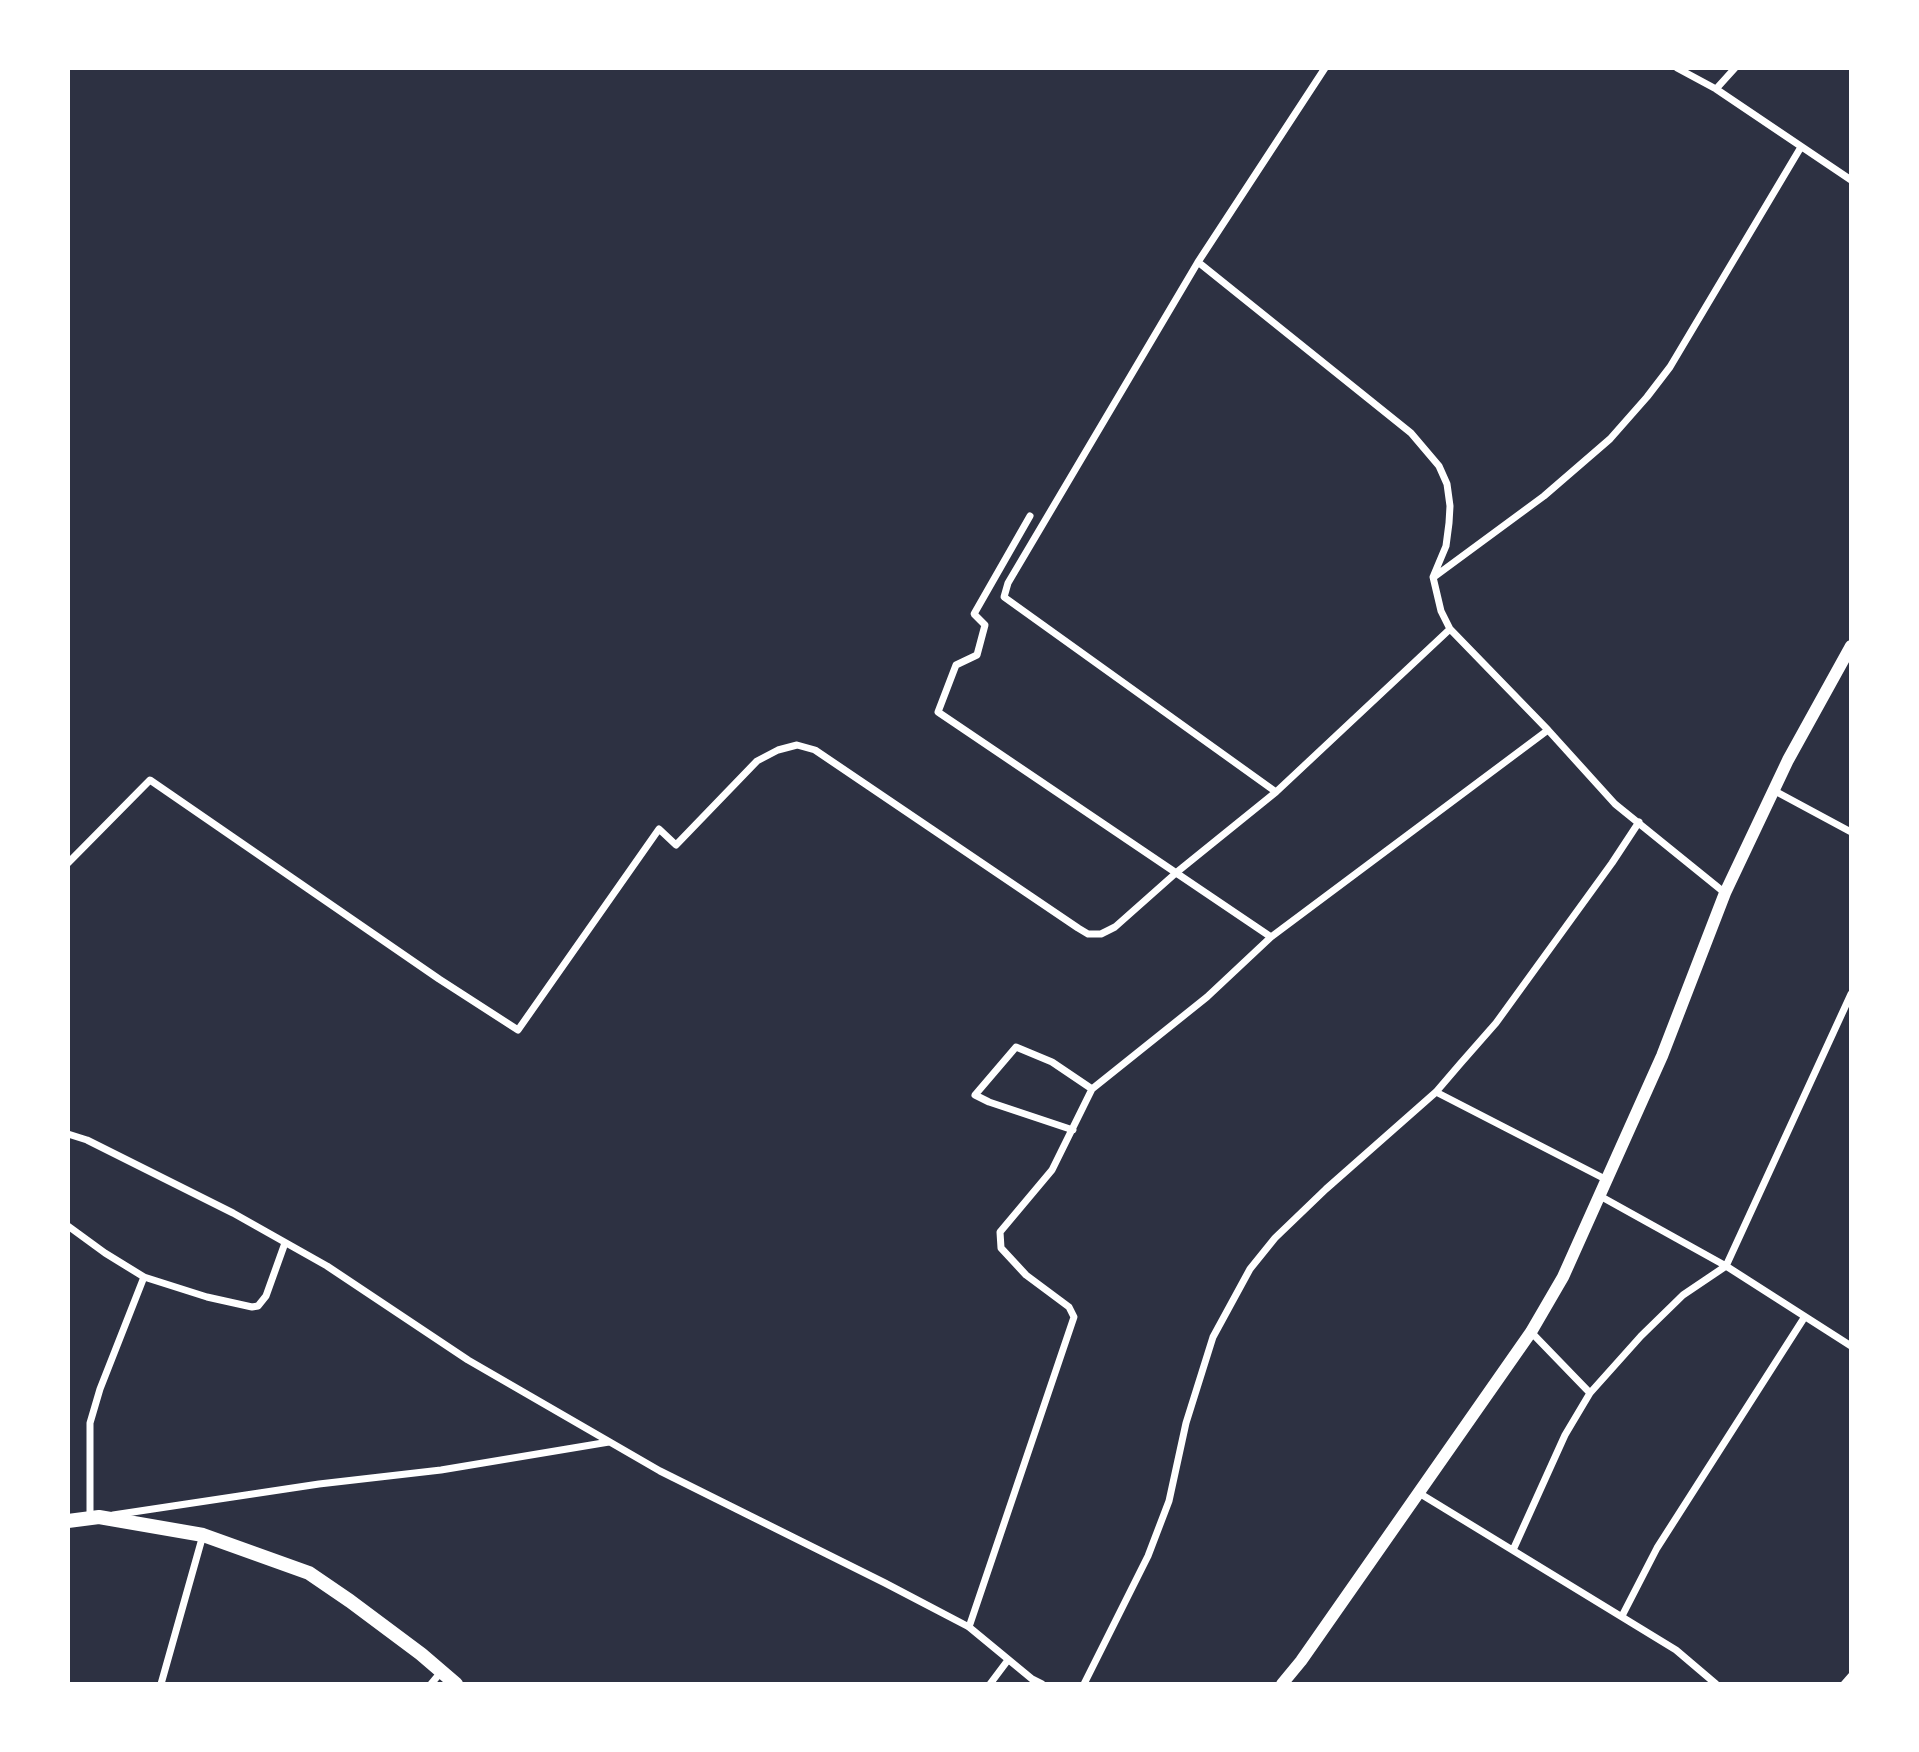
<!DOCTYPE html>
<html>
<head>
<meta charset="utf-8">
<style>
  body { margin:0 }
  #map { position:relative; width:1919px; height:1752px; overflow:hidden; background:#2d3142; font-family:"Fira Sans Condensed",sans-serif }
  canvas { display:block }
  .frame { position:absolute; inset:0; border:70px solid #fff; pointer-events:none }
</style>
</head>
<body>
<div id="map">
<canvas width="1919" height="1752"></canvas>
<div class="frame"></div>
</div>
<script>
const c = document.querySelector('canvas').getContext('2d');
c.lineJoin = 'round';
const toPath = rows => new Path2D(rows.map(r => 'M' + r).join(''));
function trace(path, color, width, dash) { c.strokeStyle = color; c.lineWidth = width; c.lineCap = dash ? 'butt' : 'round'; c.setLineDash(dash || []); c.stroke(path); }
trace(toPath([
  [1677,68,1716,89,1851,180],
  [1716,89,1735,68],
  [1198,262,1411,433,1439,466,1447,484,1450,506,1449,523,1446,546,1433,577,1441,611,1450,629,1548,730,1615,804,1725,893],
  [1030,516,974,614,985,625,977,655,956,665,938,712,1271,937],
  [1434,577,1544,496,1610,439,1647,397,1670,367,1801,147],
  [1773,790,1851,832],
  [1276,792,1004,597,1008,583,1198,262,1325,68],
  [68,863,150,780,439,979,518,1030,659,829,676,845,757,761,778,750,797,745,815,750,1078,928,1088,934,1101,934,1115,927,1177,872,1276,792,1450,629],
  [1436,1092,1607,1180],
  [1073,1130,989,1102,975,1095,1016,1047,1052,1062,1092,1089],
  [68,1134,87,1140,233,1213,327,1266,468,1360,660,1471,885,1583,969,1627,1032,1679,1042,1684],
  [1600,1196,1726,1266,1851,1346],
  [68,1226,105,1253,144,1277,207,1297,252,1307,258,1306,266,1296,285,1243],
  [1531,1332,1590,1393],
  [1419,1493,1676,1650,1716,1684],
  [113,1515,319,1484,441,1470,609,1442],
  [90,1518,90,1423,100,1389,144,1277],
  [1513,1550,1565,1435,1590,1393,1641,1336,1683,1295,1726,1266,1851,994],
  [1622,1616,1657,1548,1804,1318],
  [969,1627,1074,1317,1069,1307,1026,1275,1001,1248,1000,1232,1052,1170,1092,1089,1207,997,1271,937,1548,730],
  [161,1684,203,1535],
  [431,1684,441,1672],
  [990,1684,1008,1660],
  [1084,1684,1148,1556,1169,1501,1186,1423,1213,1337,1250,1269,1275,1238,1326,1189,1436,1092,1460,1064,1496,1023,1612,863,1639,822],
  [1844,1684,1851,1676]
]), '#fff', 7);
trace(toPath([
  [1282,1684,1301,1661,1531,1332,1563,1277,1662,1056,1725,893,1788,760,1851,646]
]), '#fff', 12);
trace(toPath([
  [68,1521,99,1517,203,1535,309,1573,350,1601,421,1654,456,1684]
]), '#fff', 14);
</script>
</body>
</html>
